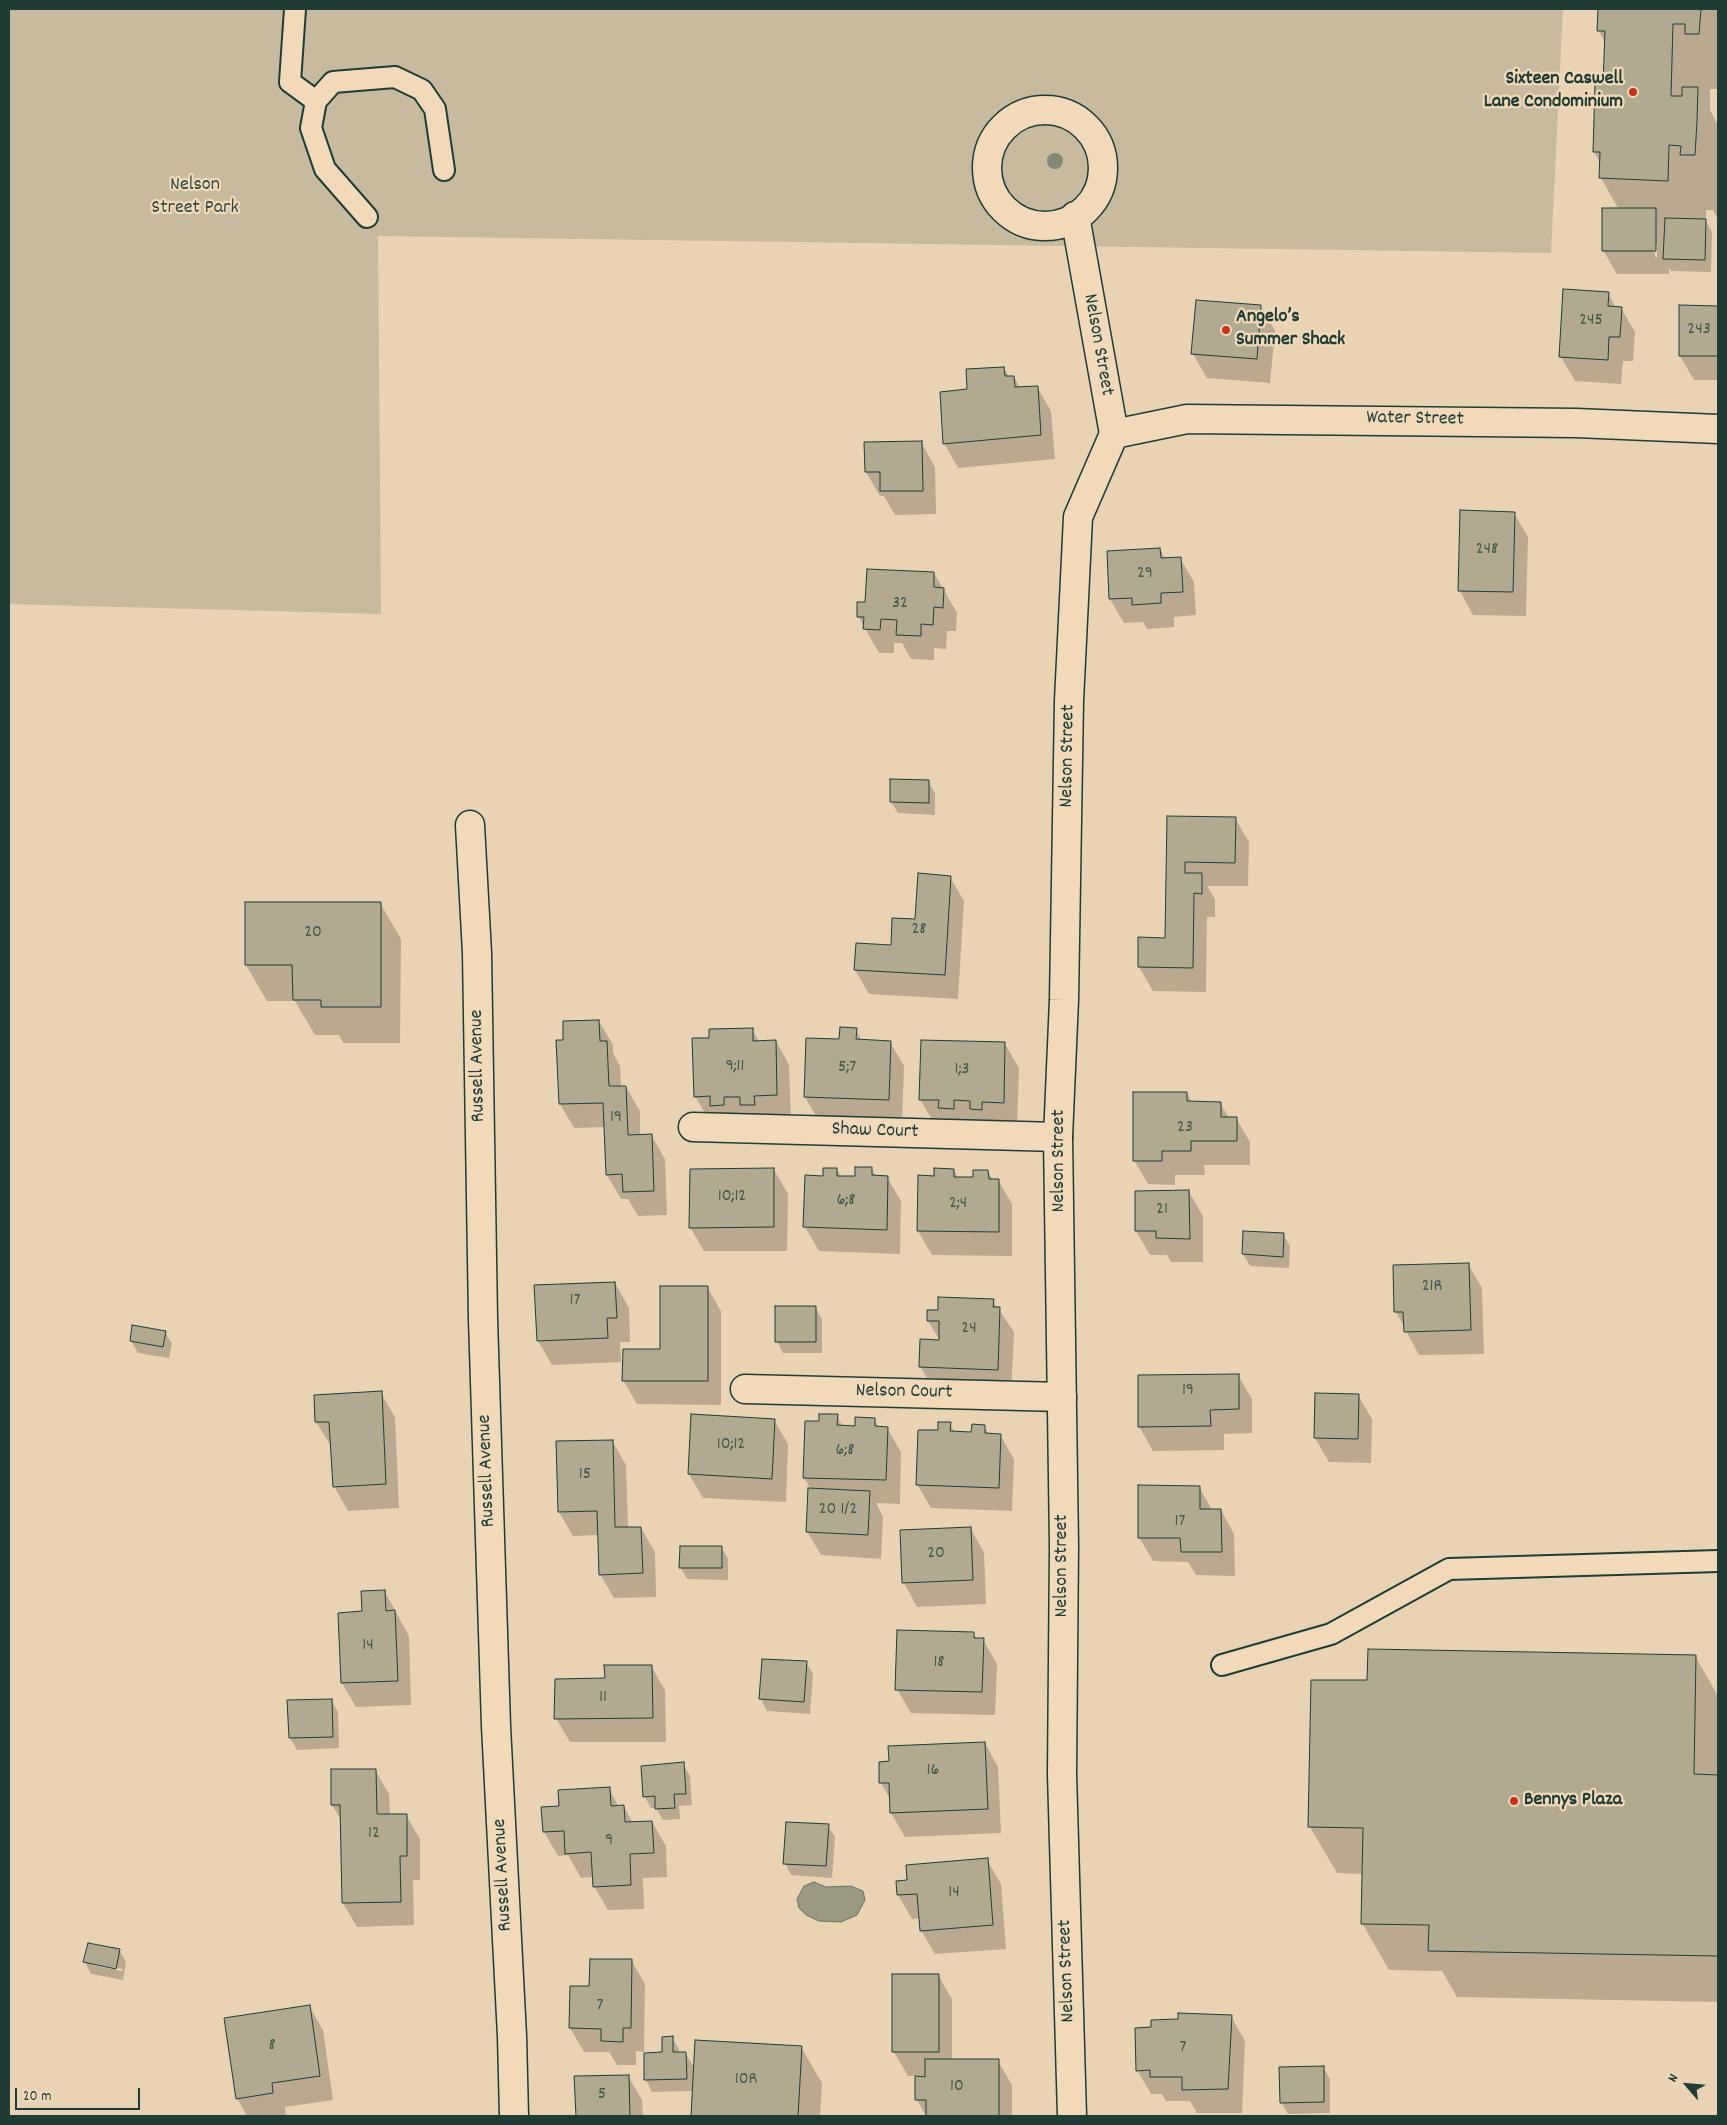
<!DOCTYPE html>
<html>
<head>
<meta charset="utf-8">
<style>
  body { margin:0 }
  #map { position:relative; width:1727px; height:2125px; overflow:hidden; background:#e9d3b4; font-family:Dekko,sans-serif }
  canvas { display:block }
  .frame { position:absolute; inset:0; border:10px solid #1f3d34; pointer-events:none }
  .north { position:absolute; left:1662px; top:2060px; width:50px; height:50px; -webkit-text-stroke:4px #f1d9b9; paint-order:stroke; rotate:297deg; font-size:14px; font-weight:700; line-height:20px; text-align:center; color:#1f3d34 }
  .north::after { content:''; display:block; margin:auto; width:18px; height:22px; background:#1f3d34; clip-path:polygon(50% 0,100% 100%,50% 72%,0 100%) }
  .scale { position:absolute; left:15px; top:2088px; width:125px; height:22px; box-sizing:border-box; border:2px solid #1f3d34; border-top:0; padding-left:6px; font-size:15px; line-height:18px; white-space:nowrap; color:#1f3d34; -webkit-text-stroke:4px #f1d9b9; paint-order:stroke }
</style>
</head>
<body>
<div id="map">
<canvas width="1727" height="2125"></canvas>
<div class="frame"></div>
<div class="north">N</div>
<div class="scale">20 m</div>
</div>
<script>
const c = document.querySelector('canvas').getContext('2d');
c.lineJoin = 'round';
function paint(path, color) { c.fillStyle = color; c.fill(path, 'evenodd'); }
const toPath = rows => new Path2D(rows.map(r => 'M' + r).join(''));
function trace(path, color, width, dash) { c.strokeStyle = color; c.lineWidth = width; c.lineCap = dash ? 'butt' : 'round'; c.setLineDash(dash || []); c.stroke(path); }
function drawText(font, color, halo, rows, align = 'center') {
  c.font = font + ' Dekko,sans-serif'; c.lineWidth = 4.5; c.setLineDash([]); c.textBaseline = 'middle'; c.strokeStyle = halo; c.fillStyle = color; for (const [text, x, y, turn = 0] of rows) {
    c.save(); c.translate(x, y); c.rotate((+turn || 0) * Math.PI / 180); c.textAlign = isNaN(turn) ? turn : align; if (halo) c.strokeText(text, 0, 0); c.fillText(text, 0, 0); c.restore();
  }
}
paint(toPath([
  [9,9,1563,9,1551,253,378,236,381,614,9,604]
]), '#c7ba9e');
const water = toPath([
  [814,1882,826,1887,851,1886,863,1891,865,1900,857,1915,841,1922,819,1921,806,1915,799,1908,797,1899,804,1886,814,1882]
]);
paint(water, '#9b9983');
trace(water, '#697463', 1);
paint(toPath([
  [1599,9,1718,9,1718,89,1710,89,1710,110,1718,125,1718,219,1713,210,1706,210,1706,221,1712,232,1711,272,1671,271,1669,267,1669,274,1617,274,1603,250,1619,210,1601,178,1601,164,1594,152,1604,85,1606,43,1598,30],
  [1654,244,1657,244,1657,257,1655,257],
  [1564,291,1608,293,1616,308,1621,308,1635,332,1633,361,1623,361,1621,384,1575,381,1561,357],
  [1261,306,1275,331,1270,383,1207,378,1193,354],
  [1680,307,1718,307,1718,380,1694,380,1680,356],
  [1004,368,1009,377,1014,377,1020,388,1037,387,1051,411,1055,459,958,468,944,443,968,390],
  [921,442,935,467,936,514,895,515,884,496,880,496,866,472,865,444],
  [1514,513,1528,537,1526,616,1473,615,1460,591],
  [1160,549,1165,559,1180,558,1194,582,1196,615,1174,617,1174,627,1147,629,1143,622,1124,623,1110,599],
  [934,573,957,613,956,631,947,631,946,649,934,648,934,660,911,659,902,643,894,643,894,653,879,653,858,616,866,603],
  [928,781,935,793,935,815,898,813,891,802],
  [1168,817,1235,818,1249,842,1248,886,1207,886,1215,899,1215,917,1207,917,1206,992,1153,991,1139,967,1166,939],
  [950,877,964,901,958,999,869,994,855,970,857,944,892,946,917,920],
  [246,903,380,903,401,939,400,1043,343,1043,339,1035,315,1035,295,1001,267,1001,246,965],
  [599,1021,613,1045,613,1053,620,1066,621,1087,626,1087,640,1111,640,1136,651,1135,665,1159,667,1215,638,1216,628,1199,621,1199,607,1175,605,1127,574,1128,560,1104,564,1041],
  [752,1029,759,1042,776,1041,789,1065,791,1119,709,1120,695,1096,710,1039],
  [856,1030,862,1041,890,1042,904,1066,902,1124,819,1121,805,1097,840,1041],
  [1005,1044,1019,1068,1017,1127,934,1123,920,1099],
  [1187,1093,1192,1103,1220,1103,1229,1118,1236,1118,1250,1142,1250,1165,1204,1165,1205,1175,1175,1175,1175,1185,1148,1184,1134,1160],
  [871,1168,876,1177,887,1177,901,1201,900,1254,819,1251,805,1227,824,1177,837,1169,841,1177,856,1178],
  [774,1170,788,1194,787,1251,704,1251,690,1227],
  [954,1170,958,1178,975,1178,988,1172,993,1180,998,1180,1012,1204,1012,1256,932,1255,918,1231,936,1177],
  [1189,1192,1203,1216,1203,1262,1171,1262,1167,1255,1150,1255,1136,1231],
  [1245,1232,1283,1234,1290,1246,1289,1268,1250,1266,1243,1254],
  [1468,1264,1482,1288,1484,1354,1419,1355,1396,1312],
  [615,1283,629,1308,630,1342,620,1342,621,1362,552,1365,538,1341],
  [707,1287,721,1311,721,1405,637,1404,623,1380,661,1350],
  [993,1301,1014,1332,1011,1394,934,1390,920,1366,941,1342,928,1321,939,1312],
  [815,1307,822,1319,822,1353,783,1353,777,1341],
  [165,1332,172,1344,169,1358,138,1353,131,1341],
  [1238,1375,1252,1399,1252,1433,1224,1434,1224,1450,1153,1451,1139,1426],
  [381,1393,395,1417,399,1508,348,1511,334,1486,331,1446,316,1422],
  [1358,1395,1372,1419,1371,1463,1329,1462,1315,1438],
  [837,1416,843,1427,856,1427,874,1419,879,1428,887,1428,901,1452,900,1504,876,1503,883,1517,881,1559,821,1555,807,1531,811,1489,804,1478,820,1422],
  [774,1420,788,1444,786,1502,703,1498,689,1474],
  [950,1424,955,1433,973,1434,984,1426,989,1435,1000,1435,1014,1459,1012,1511,931,1508,917,1484,939,1431],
  [612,1441,626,1465,628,1528,641,1528,655,1552,656,1597,614,1598,600,1574,599,1535,573,1536,559,1512],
  [1199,1487,1212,1510,1221,1510,1234,1534,1235,1576,1196,1575,1188,1562,1153,1561,1139,1537],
  [970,1528,984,1552,986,1604,917,1607,904,1583],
  [722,1548,728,1559,728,1580,687,1579,681,1568],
  [385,1592,409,1636,411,1705,356,1707,342,1683,364,1613],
  [973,1633,977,1639,983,1640,997,1664,995,1715,911,1713,897,1689],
  [1695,1656,1718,1696,1718,2002,1457,1997,1442,1971,1389,1970,1362,1923,1363,1874,1337,1873,1310,1827,1369,1682],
  [806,1662,813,1674,810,1714,767,1711,761,1699],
  [651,1666,665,1690,666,1742,570,1742,556,1718,606,1679],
  [331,1700,338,1712,339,1748,297,1750,290,1738],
  [985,1743,998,1767,1001,1833,905,1837,891,1813,891,1801,881,1783,880,1763],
  [683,1764,690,1776,692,1805,679,1806,680,1819,663,1820,656,1808,651,1808,645,1797],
  [375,1770,389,1794,390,1815,406,1815,420,1839,420,1880,413,1880,414,1925,357,1927,343,1903,341,1820,332,1805],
  [609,1789,619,1807,624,1807,633,1823,652,1822,666,1846,667,1877,643,1878,644,1909,608,1910,594,1886,594,1877,581,1878,568,1855,558,1856,544,1832,561,1808],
  [828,1826,835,1837,832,1878,791,1875,785,1863],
  [987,1860,1001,1884,1006,1949,935,1954,921,1930,920,1918,912,1919,898,1895,908,1882],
  [119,1950,126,1962,123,1980,91,1974,85,1962],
  [92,1963,123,1969,122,1971,92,1965],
  [631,1960,645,1984,644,2052,636,2051,636,2065,617,2065,609,2052,584,2052,570,2028,591,1987],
  [938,1975,952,1999,952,2061,998,2061,1012,2085,1012,2116,926,2116,917,2100,916,2076,908,2076,894,2052],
  [309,2006,323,2030,333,2100,285,2107,286,2116,247,2116,237,2098],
  [1231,2016,1245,2041,1242,2113,1197,2113,1190,2101,1166,2101,1162,2094,1151,2094,1137,2070,1152,2029],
  [672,2038,679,2049,679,2054,686,2054,695,2069,801,2047,822,2083,820,2116,692,2116,694,2091,652,2092,646,2080],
  [1323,2067,1330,2079,1330,2113,1288,2114,1281,2102],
  [628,2076,642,2100,643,2116,577,2116,576,2077]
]), '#0003');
const building = toPath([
  [1598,9,1701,9,1699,34,1685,34,1685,24,1673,24,1671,96,1682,96,1682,87,1698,87,1697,121,1695,155,1680,155,1681,146,1669,145,1668,181,1599,178,1600,152,1593,152,1595,84,1603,84,1605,31,1597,31,1598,9],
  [1602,208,1656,208,1656,251,1602,251,1602,208],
  [1665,218,1706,219,1705,260,1663,259,1665,218],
  [1563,289,1609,292,1608,306,1622,307,1620,337,1609,337,1608,360,1559,357,1563,289],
  [1196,300,1261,305,1257,359,1191,354,1196,300],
  [1679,305,1718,306,1718,356,1679,356,1679,305],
  [1004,367,1005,376,1014,376,1015,387,1038,386,1041,435,943,444,940,392,967,389,966,369,1004,367],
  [922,441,923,491,880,491,880,472,865,472,864,442,922,441],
  [1460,510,1515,512,1513,592,1458,591,1460,510],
  [1160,548,1161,558,1181,557,1183,592,1161,593,1161,603,1132,605,1132,598,1109,599,1107,551,1160,548],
  [867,569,934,572,934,587,944,588,943,608,934,607,933,625,921,624,921,636,896,635,897,620,881,619,880,630,863,629,864,617,857,617,857,602,865,602,867,569],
  [890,779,929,780,929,803,890,802,890,779],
  [1167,816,1236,817,1235,863,1185,862,1185,873,1202,873,1202,894,1194,893,1193,968,1138,967,1138,937,1165,938,1167,816],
  [918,873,951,876,945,975,854,970,856,943,891,945,892,918,915,919,918,873],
  [245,902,381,902,381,1007,321,1007,321,1000,293,1000,292,965,245,965,245,902],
  [599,1020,600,1041,607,1041,609,1086,626,1086,628,1135,652,1134,654,1191,623,1192,622,1174,606,1175,603,1103,559,1104,556,1040,563,1040,563,1021,599,1020],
  [840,1027,857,1028,856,1039,891,1041,889,1100,804,1097,806,1038,839,1039,840,1027],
  [753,1028,753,1041,776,1040,777,1095,754,1096,755,1105,740,1105,740,1097,724,1097,724,1105,710,1106,710,1096,694,1097,692,1038,709,1038,709,1029,753,1028],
  [921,1040,1005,1042,1004,1103,982,1102,982,1110,970,1109,970,1101,954,1100,954,1109,938,1108,939,1100,919,1100,921,1040],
  [1133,1092,1187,1092,1187,1101,1221,1102,1221,1117,1237,1117,1237,1141,1191,1141,1191,1151,1162,1151,1162,1161,1133,1161,1133,1092],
  [855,1167,872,1167,872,1175,888,1176,887,1230,803,1227,805,1175,823,1176,823,1168,837,1168,837,1176,855,1176,855,1167],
  [774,1168,774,1227,689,1228,690,1169,774,1168],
  [934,1168,954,1169,954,1177,973,1177,973,1170,988,1170,989,1179,999,1179,999,1232,917,1231,918,1175,934,1176,934,1168],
  [1189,1190,1190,1239,1156,1238,1156,1231,1135,1231,1135,1191,1189,1190],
  [1243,1231,1284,1233,1283,1257,1242,1254,1243,1231],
  [1469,1263,1471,1330,1404,1332,1403,1312,1394,1312,1393,1265,1469,1263],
  [615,1282,617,1318,607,1318,608,1338,537,1341,534,1285,615,1282],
  [660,1286,708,1286,708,1381,622,1381,623,1349,660,1349,660,1286],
  [938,1297,994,1299,993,1307,1000,1307,998,1370,919,1367,920,1339,939,1340,939,1321,927,1321,927,1310,938,1310,938,1297],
  [775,1306,816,1306,816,1342,775,1342,775,1306],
  [132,1325,166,1331,163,1347,130,1341,132,1325],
  [1239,1374,1239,1409,1210,1410,1211,1426,1138,1427,1138,1375,1239,1374],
  [382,1391,386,1484,333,1487,329,1422,315,1422,314,1395,382,1391],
  [1315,1393,1359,1394,1358,1439,1314,1438,1315,1393],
  [691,1414,775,1419,772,1479,688,1474,691,1414],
  [819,1414,838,1414,837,1425,855,1426,855,1417,875,1418,875,1426,888,1427,886,1480,803,1478,805,1421,819,1421,819,1414],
  [938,1422,951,1422,950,1431,971,1432,972,1424,985,1425,985,1433,1001,1434,999,1488,916,1485,918,1430,938,1430,938,1422],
  [613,1440,615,1527,641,1527,643,1573,599,1575,597,1511,558,1512,556,1441,613,1440],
  [1138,1485,1200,1486,1200,1509,1221,1509,1222,1552,1181,1552,1180,1538,1138,1538,1138,1485],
  [808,1488,870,1491,868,1535,806,1532,808,1488],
  [971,1527,973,1580,902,1583,900,1530,971,1527],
  [680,1546,722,1546,722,1568,679,1568,680,1546],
  [385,1590,386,1611,395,1610,398,1681,341,1683,338,1613,362,1611,361,1591,385,1590],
  [897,1630,974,1632,974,1638,984,1638,982,1692,895,1690,897,1630],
  [1368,1649,1696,1655,1694,1774,1718,1775,1718,1956,1428,1951,1429,1925,1361,1924,1363,1828,1308,1827,1311,1680,1367,1680,1368,1649],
  [762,1659,807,1661,804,1702,759,1699,762,1659],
  [604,1665,652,1665,653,1718,554,1719,555,1679,605,1678,604,1665],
  [332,1699,333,1737,289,1738,287,1700,332,1699],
  [985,1742,988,1809,890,1813,889,1783,879,1783,879,1762,889,1761,888,1746,985,1742],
  [684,1762,686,1794,674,1794,675,1808,655,1809,655,1796,643,1797,641,1766,684,1762],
  [331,1769,376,1769,377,1814,407,1814,407,1856,400,1856,401,1902,342,1903,340,1805,331,1805,331,1769],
  [610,1787,611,1806,624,1805,625,1822,652,1821,654,1853,630,1854,631,1885,593,1887,591,1852,565,1854,564,1831,543,1832,541,1807,559,1806,558,1790,610,1787],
  [786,1822,829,1824,826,1866,783,1864,786,1822],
  [988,1858,993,1925,920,1931,917,1894,897,1895,896,1881,907,1880,906,1865,988,1858],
  [88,1943,120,1949,116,1969,83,1962,88,1943],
  [590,1959,632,1959,631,2028,623,2028,623,2042,601,2041,601,2029,569,2028,570,1986,589,1986,590,1959],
  [892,1974,939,1974,939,2052,892,2052,892,1974],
  [310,2005,320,2076,272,2083,273,2093,236,2099,224,2018,310,2005],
  [1178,2013,1232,2015,1228,2089,1182,2090,1182,2077,1150,2077,1150,2070,1136,2071,1135,2028,1151,2027,1151,2020,1178,2019,1178,2013],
  [673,2036,673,2052,686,2052,687,2079,644,2080,644,2053,662,2052,662,2037,673,2036],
  [695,2040,802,2046,798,2116,691,2116,695,2040],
  [925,2059,999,2059,999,2116,926,2116,926,2100,915,2100,915,2076,925,2077,925,2059],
  [1324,2066,1324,2102,1280,2103,1279,2067,1324,2066],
  [629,2075,630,2116,576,2116,574,2076,629,2075]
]);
paint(building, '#b1a990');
trace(building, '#1f3d34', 1);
const service = toPath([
  [295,9,290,82,316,101],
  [367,217,325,169,311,128,316,101,333,82,395,77,422,90,435,109,444,170],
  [1222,1665,1331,1634,1449,1569,1718,1561]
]);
const minor = toPath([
  '987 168a58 58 0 1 1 116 0a58 58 0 1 1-116 0Z',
  [1075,216,1114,434],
  [470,825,477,953,483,1319,496,1726,512,2036,514,2116],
  [693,1127,1058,1137],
  [745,1389,1062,1397]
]);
const secondary = toPath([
  [1072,2116,1062,1774,1064,1546,1058,1137,1064,1000,1069,701,1078,517,1114,434,1187,419,1576,423,1718,429]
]);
trace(service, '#1f3d34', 24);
trace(minor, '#1f3d34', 31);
trace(secondary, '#1f3d34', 31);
trace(service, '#f1d9b9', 20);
trace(minor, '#f1d9b9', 28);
trace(secondary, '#f1d9b9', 28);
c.fillStyle = '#838874';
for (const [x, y] of [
  [1055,161]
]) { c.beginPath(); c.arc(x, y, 8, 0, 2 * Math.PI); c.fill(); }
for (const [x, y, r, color] of [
  [1633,92,5,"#c8321e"],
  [1226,330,5,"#c8321e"],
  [1514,1801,5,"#c8321e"]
]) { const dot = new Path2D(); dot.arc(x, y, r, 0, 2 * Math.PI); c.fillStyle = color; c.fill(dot); trace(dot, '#f1d9b9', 2); }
drawText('18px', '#44584b', null, [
  ["245",1591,322],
  ["243",1699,331],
  ["248",1487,551],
  ["29",1145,575],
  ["32",900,605],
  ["28",919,931],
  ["20",313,934],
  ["9;11",735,1068],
  ["5;7",847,1069],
  ["1;3",962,1071],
  ["19",616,1119],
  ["23",1185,1129],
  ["10;12",732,1198],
  ["6;8",846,1202],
  ["2;4",958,1205],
  ["21",1162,1211],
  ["21R",1432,1288],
  ["17",575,1302],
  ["24",969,1330],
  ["19",1188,1392],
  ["10;12",731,1446],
  ["6;8",845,1452],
  ["15",585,1476],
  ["20 1/2",838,1511],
  ["17",1180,1523],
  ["20",936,1555],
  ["14",368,1647],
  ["18",939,1664],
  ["11",603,1699],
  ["16",933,1772],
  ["12",374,1835],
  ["9",609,1842],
  ["14",954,1894],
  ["7",600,2007],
  ["8",272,2047],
  ["7",1183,2049],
  ["10R",746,2081],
  ["10",957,2088],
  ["5",602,2096]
]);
drawText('bold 20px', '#1f3d34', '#f1d9b9', [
  ["Sixteen Caswell",1623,80,"right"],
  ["Lane Condominium",1623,103,"right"],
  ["Angelo’s",1236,318],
  ["Summer Shack",1236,341],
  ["Bennys Plaza",1524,1801]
], 'left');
drawText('20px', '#304a3f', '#f1d9b9', [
  ["Nelson",195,186],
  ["Street Park",195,209]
]);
drawText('20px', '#1f3d34', '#f1d9b9', [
  ["Nelson Street",1097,345,80],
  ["Water Street",1415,420,1],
  ["Nelson Street",1069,756,-89],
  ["Russell Avenue",479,1066,-91],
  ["Shaw Court",875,1132,2],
  ["Nelson Street",1060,1161,-90],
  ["Nelson Court",904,1393,1],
  ["Russell Avenue",488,1471,-92],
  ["Nelson Street",1063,1566,-90],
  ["Russell Avenue",504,1875,-93],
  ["Nelson Street",1068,1971,-92]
]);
</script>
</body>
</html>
